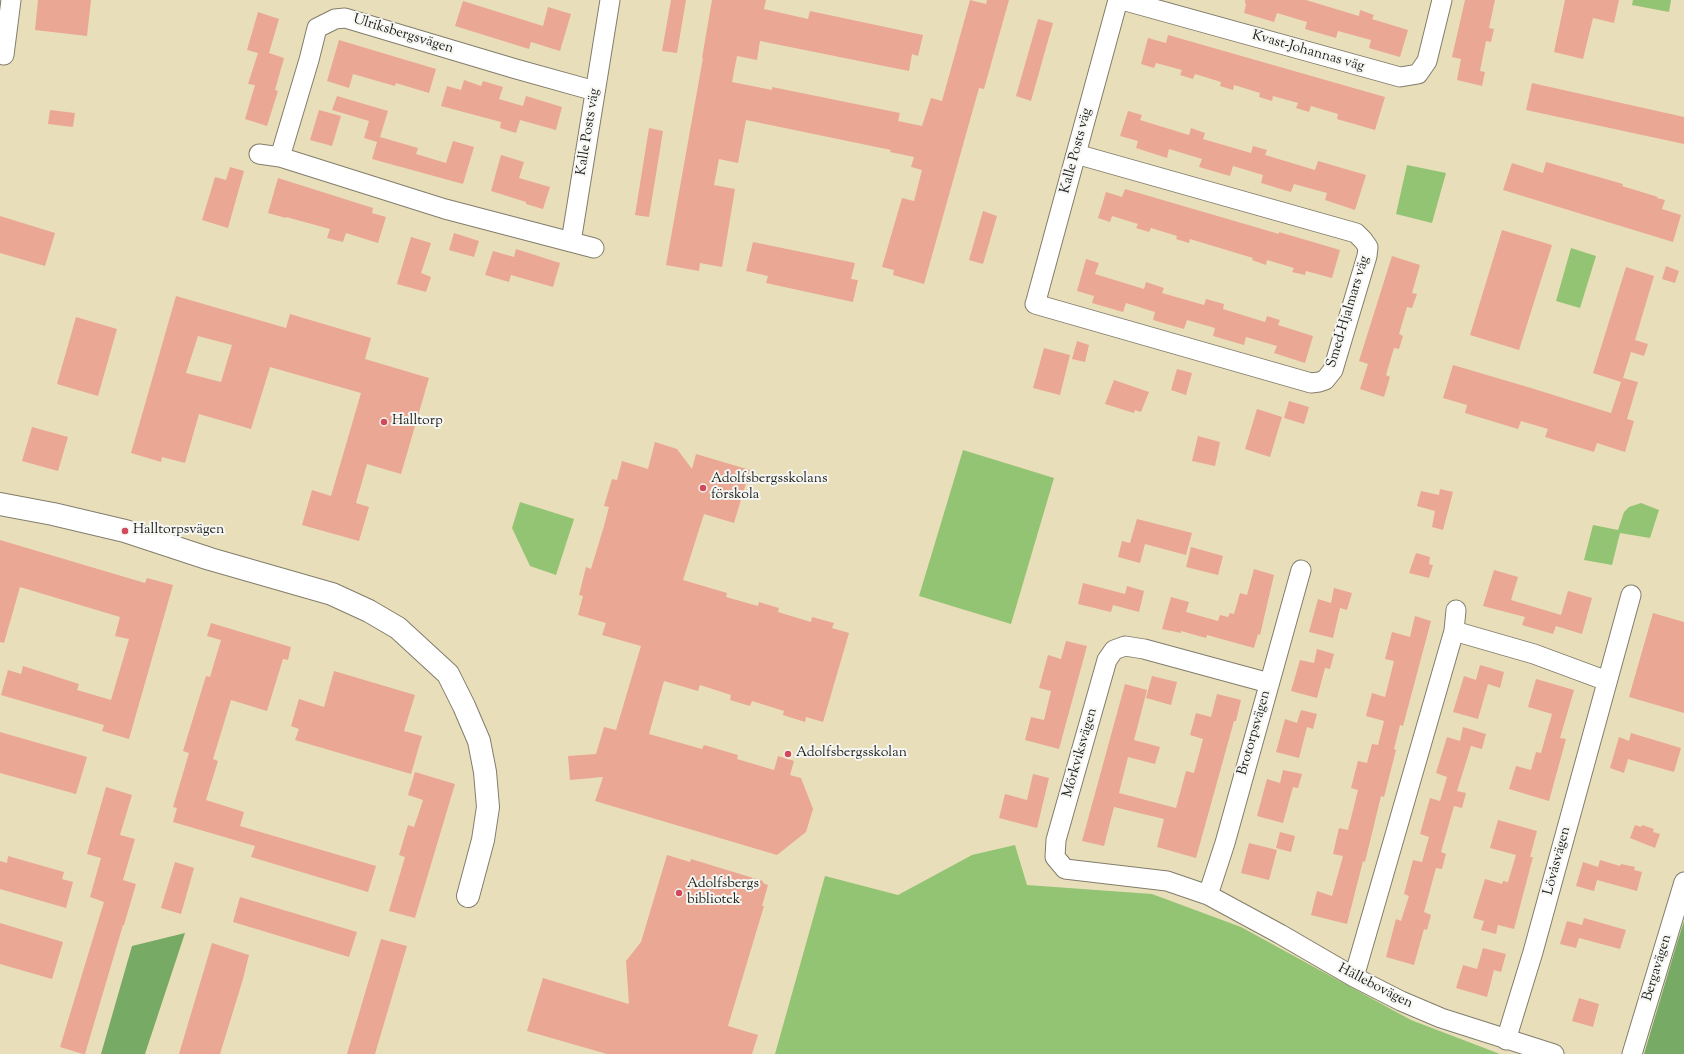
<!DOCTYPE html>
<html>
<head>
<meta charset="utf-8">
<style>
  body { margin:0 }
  canvas { display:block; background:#e9deba }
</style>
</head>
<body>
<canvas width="1684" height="1054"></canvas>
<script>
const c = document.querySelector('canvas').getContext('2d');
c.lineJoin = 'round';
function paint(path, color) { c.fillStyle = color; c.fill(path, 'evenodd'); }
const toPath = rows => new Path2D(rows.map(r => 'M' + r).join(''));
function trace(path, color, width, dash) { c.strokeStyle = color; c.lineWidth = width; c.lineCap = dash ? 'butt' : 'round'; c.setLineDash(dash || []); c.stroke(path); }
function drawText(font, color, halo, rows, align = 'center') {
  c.font = font + ' "Sorts Mill Goudy",serif'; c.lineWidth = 4; c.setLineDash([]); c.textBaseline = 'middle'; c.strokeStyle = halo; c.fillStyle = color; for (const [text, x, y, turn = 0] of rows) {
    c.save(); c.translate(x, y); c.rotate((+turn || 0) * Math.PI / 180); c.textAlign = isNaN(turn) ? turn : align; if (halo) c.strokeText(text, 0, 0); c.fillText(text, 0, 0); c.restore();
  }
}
paint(toPath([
  [1633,0,1671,0,1669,12,1632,5],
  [1407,165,1446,173,1432,223,1396,214],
  [1571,248,1596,256,1580,308,1556,301],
  [963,450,1054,478,1011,624,919,596],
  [520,502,574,519,556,575,530,566,512,528],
  [1641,503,1659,510,1650,538,1620,533,1612,565,1584,560,1593,525,1618,530,1624,512,1629,507],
  [1015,845,1027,885,1152,894,1241,927,1411,1020,1500,1054,775,1054,825,876,898,895,972,855]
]), '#93c473');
paint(toPath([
  [1684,921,1684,1054,1644,1054,1677,943],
  [185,933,145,1054,101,1054,132,946]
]), '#76aa65');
paint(toPath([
  [38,0,91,0,87,36,35,30],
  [671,0,686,0,677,53,662,51],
  [712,0,766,0,764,9,808,19,810,11,923,35,918,56,912,54,909,71,760,41,757,60,737,56,732,82,772,90,772,87,900,113,898,121,922,126,931,98,942,101,970,0,986,4,987,0,1009,0,984,89,979,88,924,284,893,275,894,270,882,267,902,198,914,201,922,170,911,167,914,157,890,152,891,150,746,120,738,163,719,159,714,185,735,189,722,267,700,263,699,271,666,265,703,58,702,58],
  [1245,0,1306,0,1359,16,1360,10,1374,15,1372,19,1408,30,1400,57,1369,48,1371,40,1338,31,1336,38,1305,29,1307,22,1277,13,1274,22,1244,13,1246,4,1245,3],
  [1465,0,1495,0,1489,28,1494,29,1491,42,1486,41,1480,71,1485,72,1482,86,1457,80,1461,59,1452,57],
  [1565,0,1619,0,1614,23,1593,18,1583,59,1554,52],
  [463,1,543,26,548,7,571,14,560,51,531,42,529,49,455,26],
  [258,12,279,19,269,53,284,58,275,90,278,91,267,126,245,119,255,85,248,84,258,53,247,50],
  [1038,19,1053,23,1031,101,1016,96],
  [1168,35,1385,97,1375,130,1337,119,1338,114,1311,106,1309,112,1296,108,1298,103,1273,96,1272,101,1259,97,1260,93,1234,85,1233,90,1220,86,1221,82,1195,74,1193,79,1180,75,1182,70,1156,63,1154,68,1141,64,1148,38,1166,43],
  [339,40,436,69,429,93,396,83,395,86,353,74,349,88,327,81],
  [464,80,481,86,483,81,503,87,499,99,523,106,526,96,562,107,556,130,520,120,516,133,500,128,501,122,441,106,447,86,461,90],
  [1532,83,1684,117,1684,144,1526,110],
  [337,96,388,111,380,137,418,148,416,154,446,163,453,141,474,147,463,184,372,159,377,142,364,138,369,121,332,110],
  [50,110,75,113,73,127,48,124],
  [319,110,341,116,332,146,310,140],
  [1128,111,1142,115,1140,120,1189,135,1191,128,1205,133,1203,139,1251,153,1253,146,1267,150,1265,155,1315,170,1318,161,1366,175,1355,210,1325,200,1327,193,1294,184,1291,192,1261,183,1263,175,1233,166,1230,176,1199,167,1202,159,1169,149,1167,158,1136,148,1138,141,1120,136],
  [649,128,663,131,649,217,635,215],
  [501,155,524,162,519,178,550,187,543,209,526,204,526,202,491,191],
  [1546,162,1623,184,1622,186,1658,197,1657,198,1665,200,1662,209,1681,215,1673,242,1503,190,1512,163,1543,173],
  [230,167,244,171,228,228,202,220,215,177,226,180],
  [278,178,373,208,372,213,386,217,378,243,346,233,343,242,327,238,330,229,286,217,286,218,268,213],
  [1125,189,1279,234,1279,232,1340,250,1332,278,1306,271,1305,275,1292,272,1294,268,1267,260,1266,265,1252,260,1253,258,1190,239,1189,243,1176,239,1177,236,1151,228,1149,232,1136,228,1138,224,1112,216,1110,222,1098,218,1106,192,1122,197],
  [983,211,997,216,983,264,969,260],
  [0,216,55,233,45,266,0,253],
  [1502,230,1552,245,1519,350,1470,335],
  [454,233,479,241,474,257,449,250],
  [411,237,431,243,421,273,431,277,426,292,397,284],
  [753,242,855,263,851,279,858,280,853,302,766,283,768,276,746,271],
  [516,249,560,263,553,287,511,275,509,282,485,275,493,251,514,257],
  [1392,256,1420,265,1412,293,1417,294,1412,308,1407,307,1399,334,1403,336,1399,349,1394,348,1386,375,1390,377,1384,397,1360,389,1368,364,1359,361],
  [1086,259,1099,263,1095,274,1144,289,1146,282,1164,288,1162,293,1204,305,1206,299,1224,304,1223,309,1265,322,1267,316,1280,320,1278,325,1313,336,1305,363,1274,353,1277,346,1246,337,1244,345,1213,336,1215,328,1187,320,1184,329,1153,320,1155,312,1126,303,1123,312,1092,303,1094,296,1077,291],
  [1666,266,1679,271,1675,283,1662,279],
  [1626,267,1654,276,1635,340,1648,344,1644,356,1631,352,1623,378,1638,382,1627,419,1634,421,1625,452,1597,443,1594,452,1545,437,1548,429,1521,421,1518,429,1465,413,1467,405,1443,398,1453,365,1531,388,1611,413,1621,382,1593,373],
  [176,296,286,328,290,314,371,338,365,359,429,378,401,474,367,464,356,503,369,507,359,541,302,525,312,490,331,496,361,393,270,367,251,429,199,414,185,463,162,457,161,462,131,453],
  [198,336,232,345,221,382,186,373],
  [76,317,117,329,98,396,57,384],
  [1077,341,1089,345,1085,362,1072,359],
  [1044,348,1070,355,1060,395,1033,388],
  [1177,369,1192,373,1186,395,1171,390],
  [1114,380,1149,392,1141,412,1135,410,1134,413,1105,404],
  [1289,401,1309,407,1304,424,1284,418],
  [1257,409,1282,417,1270,457,1245,449],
  [32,427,68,437,58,471,22,461],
  [1198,436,1220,442,1215,466,1192,461],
  [655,442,677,449,692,469,696,454,750,470,734,523,704,514,683,580,727,593,726,597,758,606,759,602,779,608,778,612,811,622,812,617,834,623,832,628,849,633,823,722,806,717,805,722,783,715,784,711,752,701,750,706,730,700,731,695,700,685,698,691,664,681,649,734,702,749,704,745,738,755,737,759,774,770,778,756,794,761,790,775,801,778,813,809,806,832,777,855,595,801,603,777,570,780,568,756,596,754,604,727,616,730,641,646,602,635,606,623,578,615,583,596,579,595,586,567,591,569,604,526,609,507,604,506,612,479,617,480,622,461,648,469],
  [1440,489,1453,492,1443,530,1432,527,1435,511,1417,506,1421,491,1439,495],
  [1137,519,1192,533,1186,555,1145,544,1140,563,1118,557,1122,541,1130,543],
  [0,540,145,583,147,578,173,585,129,739,102,731,104,725,1,695,8,670,21,674,23,666,79,684,77,690,111,700,129,639,115,636,120,617,20,587,4,643,0,642],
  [1191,547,1223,556,1218,575,1186,567],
  [1416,553,1430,557,1429,564,1433,565,1429,578,1409,573],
  [1254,569,1274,575,1260,635,1258,634,1254,648,1207,635,1206,638,1181,631,1181,633,1162,629,1171,597,1189,602,1186,612,1218,621,1220,615,1228,617,1230,613,1234,614,1240,593,1247,595],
  [1494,570,1518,577,1511,600,1561,615,1568,591,1592,598,1582,634,1556,626,1553,634,1522,625,1525,617,1483,606],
  [1083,583,1125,594,1127,586,1144,591,1139,612,1113,605,1111,612,1078,604],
  [1334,588,1352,593,1347,610,1340,608,1333,638,1309,632,1318,599,1331,603],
  [1653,613,1684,622,1684,713,1629,697],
  [1415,616,1431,621,1403,726,1400,725,1394,749,1396,750,1384,797,1381,796,1365,862,1363,861,1347,924,1311,915,1317,891,1332,896,1343,856,1333,854,1339,828,1348,830,1358,790,1351,788,1358,761,1367,763,1372,744,1378,745,1384,721,1366,716,1372,693,1385,697,1394,661,1385,659,1392,632,1410,637],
  [211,623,291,647,288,660,283,659,267,711,231,700,213,759,218,761,206,800,244,812,240,826,376,866,368,892,251,857,255,846,173,822,177,808,173,807,189,753,183,751,206,676,210,677,221,640,207,636],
  [1066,641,1087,646,1059,749,1025,740,1031,717,1044,720,1051,691,1039,688,1048,655,1061,659],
  [1317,649,1334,654,1330,669,1325,668,1317,698,1291,691,1300,660,1314,663],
  [1480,665,1504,672,1500,688,1488,684,1478,719,1453,712,1464,676,1476,680],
  [334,671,415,695,404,731,422,736,411,774,295,740,299,729,291,726,299,699,324,707],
  [1152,676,1177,682,1171,705,1146,698],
  [1536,679,1574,690,1560,738,1566,739,1549,801,1509,789,1516,766,1531,770,1536,752,1541,753,1552,714,1528,707],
  [1125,684,1147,690,1134,740,1160,747,1155,764,1128,757,1119,793,1176,808,1186,771,1194,773,1203,739,1190,735,1196,713,1211,717,1217,694,1241,700,1236,721,1234,721,1196,858,1157,847,1164,819,1114,807,1104,846,1082,841],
  [1301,710,1317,714,1313,729,1307,727,1299,758,1276,752,1285,719,1297,723],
  [1463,727,1486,734,1482,749,1471,746,1457,791,1466,793,1462,808,1454,806,1441,852,1446,854,1442,869,1436,868,1424,912,1431,915,1427,930,1424,929,1414,965,1386,957,1396,919,1401,921,1409,896,1404,894,1413,860,1422,862,1429,837,1420,834,1430,798,1440,801,1447,777,1436,773,1447,737,1460,741],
  [0,732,87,757,76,794,0,773],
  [1631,733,1681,748,1674,772,1628,759,1624,773,1610,768,1619,737,1629,741],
  [1283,770,1302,774,1298,788,1293,787,1283,823,1257,816,1267,779,1280,783],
  [415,772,455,784,415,918,389,911,405,857,399,855,408,825,414,827,423,800,408,795],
  [1033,774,1049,778,1037,828,999,818,1005,794,1027,800],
  [106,787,132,795,120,835,135,839,123,880,136,884,124,925,123,925,85,1054,83,1054,60,1047,104,902,90,897,101,858,87,854],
  [1498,820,1537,831,1530,857,1533,857,1514,929,1498,925,1496,934,1481,930,1484,921,1473,918,1485,879,1502,884,1503,881,1508,882,1516,855,1490,848],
  [1635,825,1641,827,1642,825,1654,829,1653,832,1660,834,1655,848,1630,838],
  [1280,832,1295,836,1291,852,1276,848],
  [1249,843,1277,850,1269,880,1241,873],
  [667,855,690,862,691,859,763,881,763,883,768,885,762,906,764,906,728,1026,758,1035,752,1054,607,1054,527,1031,543,978,629,1004,626,961,641,942],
  [8,856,64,872,62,879,73,882,66,908,0,889,0,861,7,863],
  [1600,860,1620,866,1621,864,1635,867,1634,870,1642,872,1637,891,1597,880,1594,891,1576,886,1583,862,1598,867],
  [175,862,194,868,181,914,161,908],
  [240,897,357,932,349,957,233,922],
  [1584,918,1626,930,1620,949,1579,938,1576,948,1560,944,1567,921,1582,925],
  [0,923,63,942,52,979,0,964],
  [381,939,407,946,375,1054,347,1054],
  [212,943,249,955,243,979,220,1054,179,1054],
  [1483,948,1506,954,1501,972,1494,970,1487,997,1456,988,1463,965,1477,969],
  [1579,998,1599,1004,1593,1027,1572,1021]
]), '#eaa794');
const minor = toPath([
  [1122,0,1400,77,1418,74,1427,61,1442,0],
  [4,55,11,0],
  [259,154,280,157],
  [1076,154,1356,233,1363,240,1368,247,1367,256,1333,370,1325,380,1319,382,1311,383,1035,304,1036,301,1076,154,1118,0],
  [571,242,610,0],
  [594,248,445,209,280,157,309,60,317,28,335,19,345,18,516,69,595,91],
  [1454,631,1456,610],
  [1269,683,1144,649,1125,646,1114,650,1107,660,1056,840,1055,857,1065,869,1167,881,1208,895,1280,934,1354,977,1401,1001,1441,1018,1554,1054],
  [1208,895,1225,843,1301,570],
  [1354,977,1454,631,1534,654,1607,681],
  [1506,1040,1533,952,1631,595],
  [1632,1054,1684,882]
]);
const tertiary = toPath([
  [0,504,53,514,125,531,210,559,332,594,369,611,398,628,448,674,464,706,479,741,485,772,488,807,483,840,468,896]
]);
trace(minor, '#827d6b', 21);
trace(tertiary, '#827d6b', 24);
trace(minor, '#fff', 19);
trace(tertiary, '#fff', 22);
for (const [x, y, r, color] of [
  [384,422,4,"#d1495b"],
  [703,488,4,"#d1495b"],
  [125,531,4,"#d1495b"],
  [788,754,4,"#d1495b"],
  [679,893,4,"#d1495b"]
]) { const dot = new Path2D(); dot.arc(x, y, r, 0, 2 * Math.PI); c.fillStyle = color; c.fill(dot); trace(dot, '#f6f6f2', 1.5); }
drawText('14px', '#1c1c1c', '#f6f6f2', [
  ["Ulriksbergsvägen",403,35,17],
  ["Kvast-Johannas väg",1308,52,16],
  ["Kalle Posts väg",589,132,-81],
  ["Kalle Posts väg",1077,151,-75],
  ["Smed-Hjalmars väg",1349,312,-73],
  ["Brotorpsvägen",1255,733,-74],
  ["Mörkviksvägen",1081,753,-74],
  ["Lövåsvägen",1558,861,-75],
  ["Bergavägen",1658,968,-73],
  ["Hällebovägen",1375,987,27]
]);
drawText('14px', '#1c1c1c', '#f6f6f2', [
  ["Halltorp",392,422],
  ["Adolfsbergsskolans",711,480],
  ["förskola",711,496],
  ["Halltorpsvägen",133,531],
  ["Adolfsbergsskolan",796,754],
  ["Adolfsbergs",687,885],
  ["bibliotek",687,901]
], 'left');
</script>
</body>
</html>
